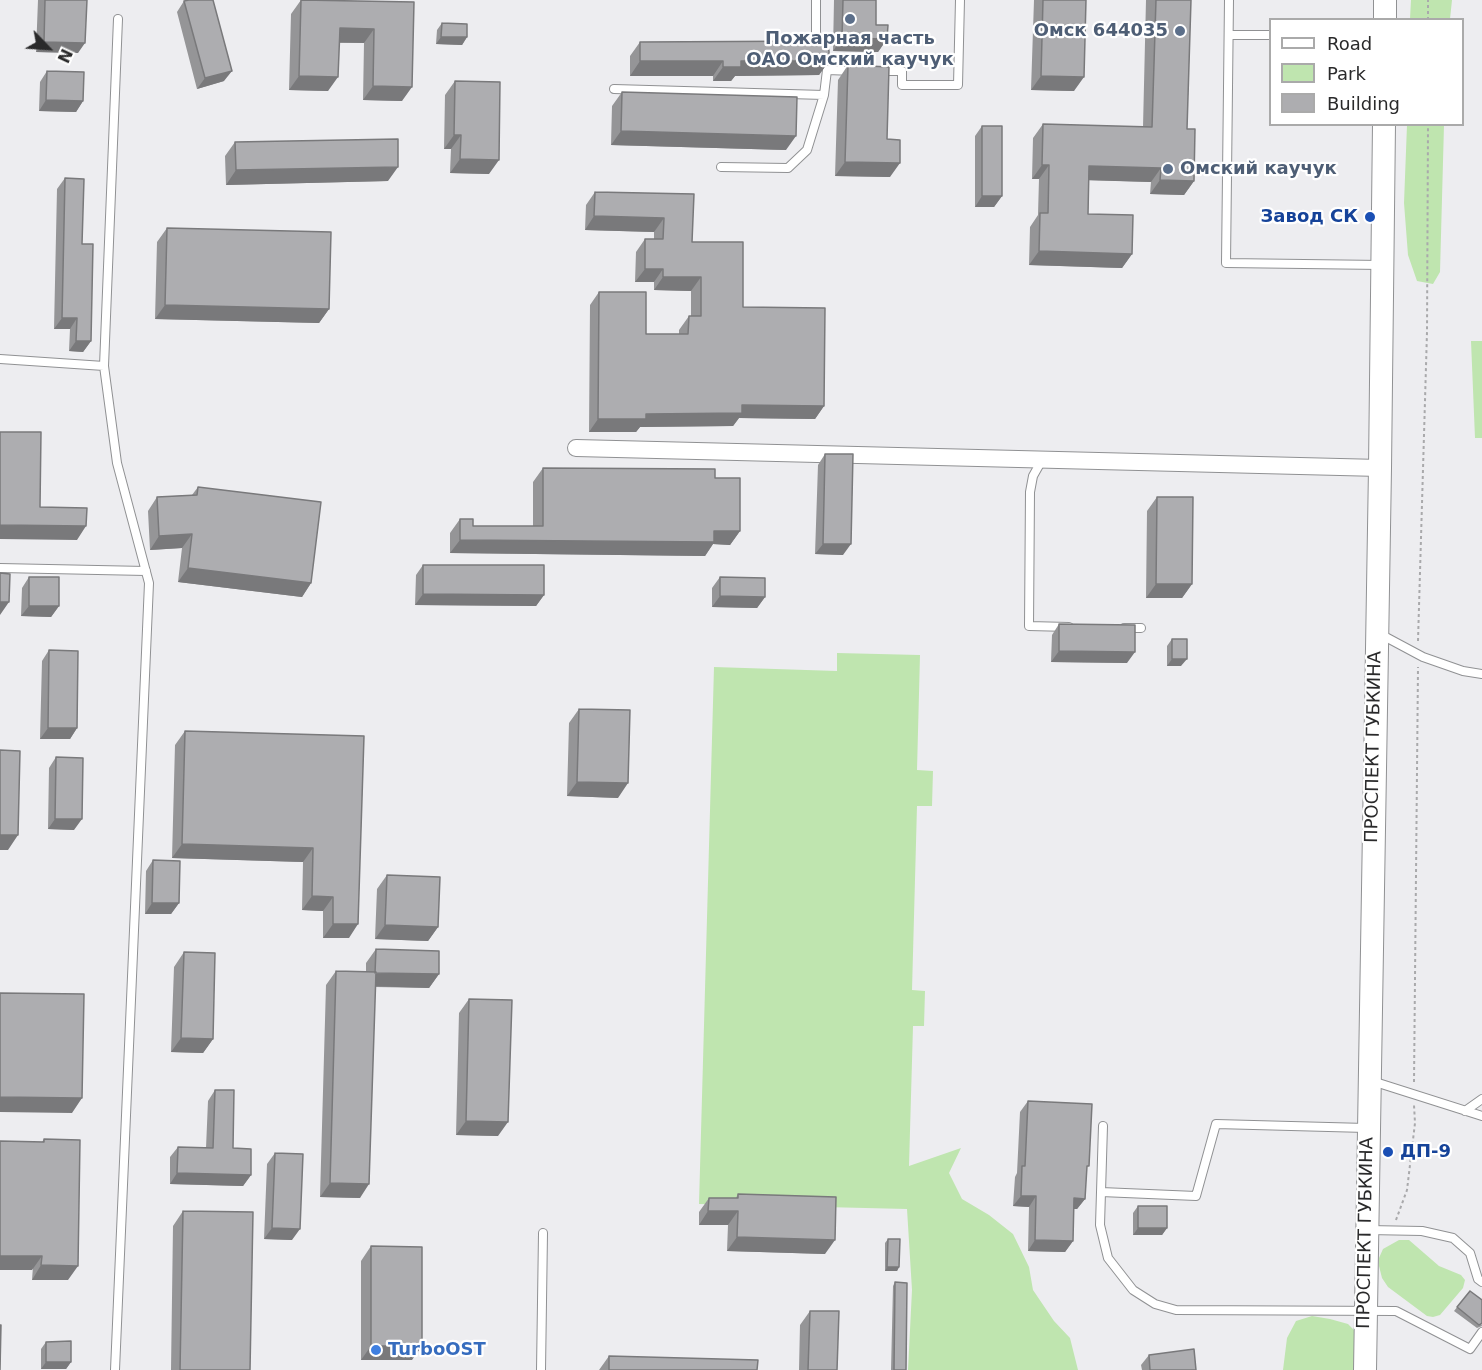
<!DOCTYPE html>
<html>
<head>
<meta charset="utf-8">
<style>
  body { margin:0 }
  #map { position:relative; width:1482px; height:1370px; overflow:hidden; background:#ededf0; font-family:"DejaVu Sans",sans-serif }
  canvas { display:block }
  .legend { position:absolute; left:1269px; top:18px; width:195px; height:108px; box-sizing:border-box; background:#fff; border:2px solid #aaa; margin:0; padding:8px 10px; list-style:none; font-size:18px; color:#2a2a2b }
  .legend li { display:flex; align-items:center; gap:12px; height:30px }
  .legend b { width:30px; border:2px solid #aaa }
  .north { position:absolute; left:18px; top:18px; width:60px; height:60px; -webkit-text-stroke:4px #fff; paint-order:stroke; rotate:115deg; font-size:16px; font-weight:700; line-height:24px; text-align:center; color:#2a2a2b }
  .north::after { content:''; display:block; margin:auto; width:21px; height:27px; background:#2a2a2b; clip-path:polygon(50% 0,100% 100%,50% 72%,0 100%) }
</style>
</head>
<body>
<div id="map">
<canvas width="1482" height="1370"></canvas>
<ul class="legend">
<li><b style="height:8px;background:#fff"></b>Road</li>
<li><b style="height:16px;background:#bfe5af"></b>Park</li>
<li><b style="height:16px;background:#adadb0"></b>Building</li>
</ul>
<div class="north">N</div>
</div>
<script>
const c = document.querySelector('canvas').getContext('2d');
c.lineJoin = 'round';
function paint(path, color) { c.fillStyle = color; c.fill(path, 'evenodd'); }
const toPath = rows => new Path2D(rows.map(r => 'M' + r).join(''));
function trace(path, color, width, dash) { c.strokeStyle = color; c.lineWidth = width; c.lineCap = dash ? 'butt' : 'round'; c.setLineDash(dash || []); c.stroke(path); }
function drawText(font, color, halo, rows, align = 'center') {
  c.font = font + ' "DejaVu Sans",sans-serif'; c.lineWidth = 4.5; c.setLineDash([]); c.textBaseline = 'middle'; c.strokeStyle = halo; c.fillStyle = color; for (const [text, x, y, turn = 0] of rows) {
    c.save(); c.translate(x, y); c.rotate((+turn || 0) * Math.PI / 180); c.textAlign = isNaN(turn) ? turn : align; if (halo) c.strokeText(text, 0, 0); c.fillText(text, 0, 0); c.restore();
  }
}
paint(toPath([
  [1411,0,1452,0,1450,19,1410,19],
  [1407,125,1444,125,1440,272,1433,284,1417,281,1408,255,1404,203],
  [1471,341,1482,341,1482,438,1475,438],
  [837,653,920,655,917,770,933,771,932,806,917,806,912,990,925,991,924,1026,913,1026,909,1166,961,1148,949,1173,962,1199,989,1215,1013,1234,1029,1267,1033,1290,1054,1321,1070,1338,1078,1370,908,1370,912,1290,907,1209,699,1204,714,667,837,671],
  [1399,1240,1409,1240,1439,1266,1461,1275,1465,1280,1463,1288,1440,1315,1433,1317,1427,1316,1388,1287,1382,1278,1379,1266,1379,1258,1383,1249],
  [1312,1316,1330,1319,1348,1324,1355,1331,1355,1370,1283,1370,1287,1338,1296,1321]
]), '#bfe5af');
const lane = toPath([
  [816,0,816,36,820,50],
  [1229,0,1226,263,1382,265],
  [1229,35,1270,35],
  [880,71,902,71,902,85,958,85,960,0],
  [614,89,824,95],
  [721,167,788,168,807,150,824,95,827,70,855,71],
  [0,359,104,366],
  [1042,460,1033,476,1030,492,1029,626,1069,627],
  [0,568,146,571],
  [1124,628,1141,628],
  [1380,634,1423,657,1463,671,1482,674],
  [1372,1081,1482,1116],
  [1465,1111,1482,1099],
  [1103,1126,1100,1225,1108,1258,1133,1290,1155,1304,1176,1310,1396,1311,1470,1349,1482,1332],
  [1101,1192,1196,1196,1216,1124,1366,1128],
  [1368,1230,1422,1231,1453,1238,1470,1253,1478,1279,1482,1282],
  [115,1370,149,583,117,463,104,366,118,19],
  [541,1370,543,1233]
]);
const street = toPath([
  [576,448,1380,468]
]);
const secondary = toPath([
  [1385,20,1385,0],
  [1365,1370,1380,468,1384,124]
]);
trace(lane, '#909193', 10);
trace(street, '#909193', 18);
trace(secondary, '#909193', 24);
trace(toPath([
  [1428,20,1428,0],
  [1418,641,1427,332,1428,124],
  [1414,1082,1418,667],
  [1396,1220,1407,1190,1415,1123,1414,1105]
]), '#a9a9ab', 2, [3, 3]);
trace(lane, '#fff', 8);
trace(street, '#fff', 16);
trace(secondary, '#fff', 22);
paint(toPath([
  [38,0,87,0,78,53,36,52],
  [301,0,414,2,402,101,363,100,364,43,339,43,328,91,289,90,291,14],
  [834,0,876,0,876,25,887,39,878,52,833,51],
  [1034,0,1086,0,1074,91,1031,90],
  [1146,0,1191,0,1187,129,1194,181,1184,195,1150,194,1151,182,1089,180,1088,214,1132,254,1122,268,1029,265,1030,227,1038,215,1039,179,1032,179,1033,138,1043,124,1143,127],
  [184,1,224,81,197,89,177,12],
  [442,23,467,37,462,45,436,44,437,30],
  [640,42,829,61,819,75,735,76,731,81,713,81,713,76,630,76,630,56],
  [848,65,887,139,890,177,835,176,838,80],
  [47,71,83,101,76,112,39,111,40,82],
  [455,81,489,174,450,173,451,149,444,149,445,95],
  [622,92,786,150,611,145,612,106],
  [982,126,1002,196,994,207,975,207,975,136],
  [235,142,388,181,226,185,225,156],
  [65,178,82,244,91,341,83,352,69,351,70,329,54,329,57,189],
  [595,192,694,194,692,242,743,307,824,406,815,419,739,418,733,426,640,427,636,432,589,432,590,305,599,292,646,334,679,334,679,330,689,316,691,316,691,291,654,290,654,282,635,282,636,252,645,239,654,239,654,232,585,230,586,205],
  [167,228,329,309,319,323,155,319,157,242],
  [825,454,843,555,815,554,818,465],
  [543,468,715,478,740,531,730,545,713,544,705,556,450,553,450,533,460,519,473,526,533,526,533,482],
  [198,487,311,583,302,597,178,582,182,548,150,550,148,511,157,497,192,495],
  [1157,497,1192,584,1182,598,1146,598,1147,511],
  [423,565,544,595,536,606,415,605,416,575],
  [29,577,59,606,51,617,21,616,22,588],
  [720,577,765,597,757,608,712,607,712,588],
  [1059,624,1127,663,1051,662,1052,635],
  [1172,639,1181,666,1167,666,1167,646],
  [49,650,77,728,70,739,40,739,42,661],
  [579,709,618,798,567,796,569,723],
  [185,731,364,736,349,938,323,938,323,911,302,910,303,862,172,858,175,745],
  [56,757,74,830,48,829,49,768],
  [153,860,179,903,171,914,145,914,146,871],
  [387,875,438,927,428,941,375,939,377,889],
  [376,949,439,974,429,988,375,987,360,1198,320,1197,326,985,336,971,366,972,366,963],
  [184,952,213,1039,203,1053,171,1052,174,967],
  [469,999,498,1136,456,1135,459,1013],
  [215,1090,233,1148,251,1175,243,1186,170,1184,170,1157,178,1147,206,1148,208,1101],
  [1028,1101,1086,1169,1085,1199,1077,1209,1073,1209,1073,1241,1065,1252,1028,1251,1029,1207,1013,1206,1015,1177,1017,1173,1020,1112],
  [44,1139,68,1280,32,1280,42,1142],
  [275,1153,292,1240,264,1239,267,1164],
  [738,1194,825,1254,727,1251,728,1225,699,1225,699,1212,709,1198,736,1198],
  [1138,1206,1167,1228,1162,1235,1133,1235,1133,1213],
  [183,1211,250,1370,171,1370,173,1226],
  [888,1239,899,1267,897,1271,885,1271,885,1243],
  [371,1246,412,1360,361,1360,361,1261],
  [895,1282,906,1370,891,1370,893,1286],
  [1470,1291,1482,1326,1477,1328,1454,1311],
  [810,1311,837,1370,799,1370,800,1325],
  [46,1342,71,1362,66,1369,41,1369,41,1349],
  [1149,1355,1196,1370,1142,1370,1141,1365],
  [609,1356,609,1370,599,1370]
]), '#959597');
paint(toPath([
  [340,28,374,29,364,43,330,42],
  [441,37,467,37,462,45,436,44],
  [842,38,887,39,878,52,833,51],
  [44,42,85,43,78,53,36,52],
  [640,61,723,61,713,76,630,76],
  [741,61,829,61,819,75,735,76,731,81,713,81,723,67],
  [232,71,224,81,197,89,205,78],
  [299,76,338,77,328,91,289,90],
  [1041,76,1084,77,1074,91,1031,90],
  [373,86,412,87,402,101,363,100],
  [46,100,83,101,76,112,39,111],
  [621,131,796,136,786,150,611,145],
  [454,135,461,135,451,149,444,149],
  [460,159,499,160,489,174,450,173],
  [845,162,900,163,890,177,835,176],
  [1042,165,1049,165,1039,179,1032,179],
  [1089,166,1161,168,1151,182,1080,180],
  [398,167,388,181,226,185,236,170],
  [1160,180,1194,181,1184,195,1150,194],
  [982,196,1002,196,994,207,975,207],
  [594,216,664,218,654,232,585,230],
  [1039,251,1132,254,1122,268,1029,265],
  [645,269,663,269,654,282,635,282],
  [663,277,701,277,691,291,654,290],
  [165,305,329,309,319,323,155,319],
  [62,318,77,318,70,329,54,329],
  [76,341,91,341,83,352,69,351],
  [742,405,824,406,815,419,739,418,733,426,640,427,636,432,589,432,598,419],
  [0,525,86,526,77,540,0,539],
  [714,531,740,531,730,545,713,544,705,556,450,553,460,540],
  [192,534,182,548,150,550,159,536],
  [823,544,851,544,843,555,815,554],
  [188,568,311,583,302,597,178,582],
  [1156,584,1192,584,1182,598,1146,598],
  [423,594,544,595,536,606,415,605],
  [720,596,765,597,757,608,712,607],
  [0,602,9,602,0,615],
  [29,606,59,606,51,617,21,616],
  [1059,651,1135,652,1127,663,1051,662],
  [1172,659,1187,659,1181,666,1167,666],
  [48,728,77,728,70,739,40,739],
  [577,782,628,783,618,798,567,796],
  [55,819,82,819,74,830,48,829],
  [0,835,18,835,8,850,0,850],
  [182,844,313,848,303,862,172,858],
  [312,896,333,897,323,911,302,910],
  [152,903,179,903,171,914,145,914],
  [333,924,358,924,349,938,323,938],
  [385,925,438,927,428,941,375,939],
  [375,973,439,974,429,988,366,986],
  [181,1038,213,1039,203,1053,171,1052],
  [0,1097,82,1098,72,1113,0,1112],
  [466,1121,508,1122,498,1136,456,1135],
  [177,1173,251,1175,243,1186,170,1184],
  [330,1183,369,1184,360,1198,320,1197],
  [1021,1196,1036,1196,1029,1207,1013,1206],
  [1074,1198,1085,1199,1077,1209,1066,1209],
  [708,1211,738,1211,728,1225,699,1225],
  [272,1228,300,1229,292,1240,264,1239],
  [1138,1228,1167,1228,1162,1235,1133,1235],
  [737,1237,835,1240,825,1254,727,1251],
  [1035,1240,1073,1241,1065,1252,1028,1251],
  [0,1256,42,1256,32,1270,0,1270],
  [41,1265,78,1266,68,1280,32,1280],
  [887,1267,899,1267,897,1271,885,1271],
  [371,1346,422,1346,412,1360,361,1360],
  [46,1362,71,1362,66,1369,41,1369]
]), '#79797b');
const building = toPath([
  [45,0,87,0,85,43,44,42,45,0],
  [189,0,213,0,232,71,205,78,184,1,189,0],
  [301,0,414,2,412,87,373,86,374,29,340,28,338,77,299,76,301,0],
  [843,0,876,0,876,25,888,25,887,39,842,38,843,0],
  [1043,0,1086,0,1084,77,1041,76,1043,0],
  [1156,0,1191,0,1187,129,1195,129,1194,181,1160,180,1161,168,1089,166,1088,214,1133,215,1132,254,1039,251,1040,213,1048,213,1049,165,1042,165,1043,124,1152,127,1156,0],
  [442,23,467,24,467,37,441,37,442,23],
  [826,41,829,51,829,61,741,61,741,67,723,67,723,61,640,61,640,42,826,41],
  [848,65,889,67,887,139,900,140,900,163,845,162,848,65],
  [47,71,84,72,83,101,46,100,47,71],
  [455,81,500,82,499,160,460,159,461,135,454,135,455,81],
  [622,92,797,97,796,136,621,131,622,92],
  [982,126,1002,126,1002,196,982,196,982,126],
  [398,139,398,167,236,170,235,142,398,139],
  [65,178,84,179,82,244,93,244,91,341,76,341,77,318,62,318,65,178],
  [595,192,694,194,692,242,743,242,743,307,825,308,824,406,742,405,742,413,646,414,646,419,598,419,599,292,646,292,646,334,688,334,689,316,701,316,701,277,663,277,663,269,645,269,645,239,663,239,664,218,594,216,595,192],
  [167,228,331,232,329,309,165,305,167,228],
  [0,432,41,432,40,507,87,508,86,526,0,525,0,432],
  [825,454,853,454,851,544,823,544,825,454],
  [543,468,715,469,715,478,740,478,740,531,714,531,714,542,460,540,460,519,473,519,473,526,543,526,543,468],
  [198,487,321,502,311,583,188,568,192,534,159,536,157,497,197,495,198,487],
  [1157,497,1193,497,1192,584,1156,584,1157,497],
  [423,565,544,565,544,595,423,594,423,565],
  [0,573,10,574,9,602,0,602,0,573],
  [29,577,59,577,59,606,29,606,29,577],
  [720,577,765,578,765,597,720,596,720,577],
  [1059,624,1135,625,1135,652,1059,651,1059,624],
  [1172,639,1187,639,1187,659,1172,659,1172,639],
  [49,650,78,651,77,728,48,728,49,650],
  [579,709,630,710,628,783,577,782,579,709],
  [185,731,364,736,358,924,333,924,333,897,312,896,313,848,182,844,185,731],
  [0,750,20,751,18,835,0,835,0,750],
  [56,757,83,758,82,819,55,819,56,757],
  [153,860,180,861,179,903,152,903,153,860],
  [387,875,440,877,438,927,385,925,387,875],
  [376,949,439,951,439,974,375,973,376,949],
  [184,952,215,953,213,1039,181,1038,184,952],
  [336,971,376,972,369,1184,330,1183,336,971],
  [0,993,84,994,82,1098,0,1097,0,993],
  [469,999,512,1000,508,1122,466,1121,469,999],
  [215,1090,234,1090,233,1148,251,1149,251,1175,177,1173,178,1147,213,1148,215,1090],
  [1028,1101,1092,1104,1089,1166,1087,1166,1085,1199,1074,1198,1073,1241,1035,1240,1036,1196,1021,1196,1022,1166,1025,1166,1028,1101],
  [44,1139,80,1140,78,1266,41,1265,42,1256,0,1256,0,1141,44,1142,44,1139],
  [275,1153,303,1154,300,1229,272,1228,275,1153],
  [738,1194,836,1197,835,1240,737,1237,738,1211,708,1211,709,1198,738,1198,738,1194],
  [1138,1206,1167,1206,1167,1228,1138,1228,1138,1206],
  [183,1211,253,1212,250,1370,180,1370,183,1211],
  [888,1239,900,1239,899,1267,887,1267,888,1239],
  [371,1246,422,1247,422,1346,371,1346,371,1246],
  [895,1282,907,1283,906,1370,894,1370,895,1282],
  [1470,1291,1482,1300,1482,1323,1479,1325,1457,1307,1470,1291],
  [810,1311,839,1311,837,1370,808,1370,810,1311],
  [0,1325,1,1325,0,1370,0,1325],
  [71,1341,71,1362,46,1362,46,1342,71,1341],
  [1194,1349,1196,1370,1150,1370,1149,1355,1194,1349],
  [609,1356,758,1360,757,1370,609,1370,609,1356]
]);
paint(building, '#adadb0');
trace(building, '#79797b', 1.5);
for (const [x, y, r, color] of [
  [850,19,6,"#5c6f8a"],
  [1180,31,6,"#5c6f8a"],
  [1168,169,6,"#5c6f8a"],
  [1370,217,6,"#1a4fb4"],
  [1388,1152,6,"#1a4fb4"],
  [376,1350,6,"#3f7fe0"]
]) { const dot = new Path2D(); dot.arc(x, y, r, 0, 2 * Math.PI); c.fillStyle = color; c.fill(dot); trace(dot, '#fff', 2); }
drawText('bold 18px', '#4e5e75', '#fff', [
  ["Омск 644035",1168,31],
  ["Пожарная часть",850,39,"center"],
  ["ОАО Омский каучук",850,60,"center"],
  ["Омский каучук",1180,169,"left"]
], 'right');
drawText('bold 18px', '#164399', '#fff', [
  ["Завод СК",1358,217],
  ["ДП-9",1400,1152,"left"]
], 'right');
drawText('18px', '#2a2a2b', '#fff', [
  ["ПРОСПЕКТ ГУБКИНА",1374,747,-89],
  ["ПРОСПЕКТ ГУБКИНА",1366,1233,-89]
]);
drawText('bold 18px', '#366cbe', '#fff', [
  ["TurboOST",388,1350]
], 'left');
</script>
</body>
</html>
